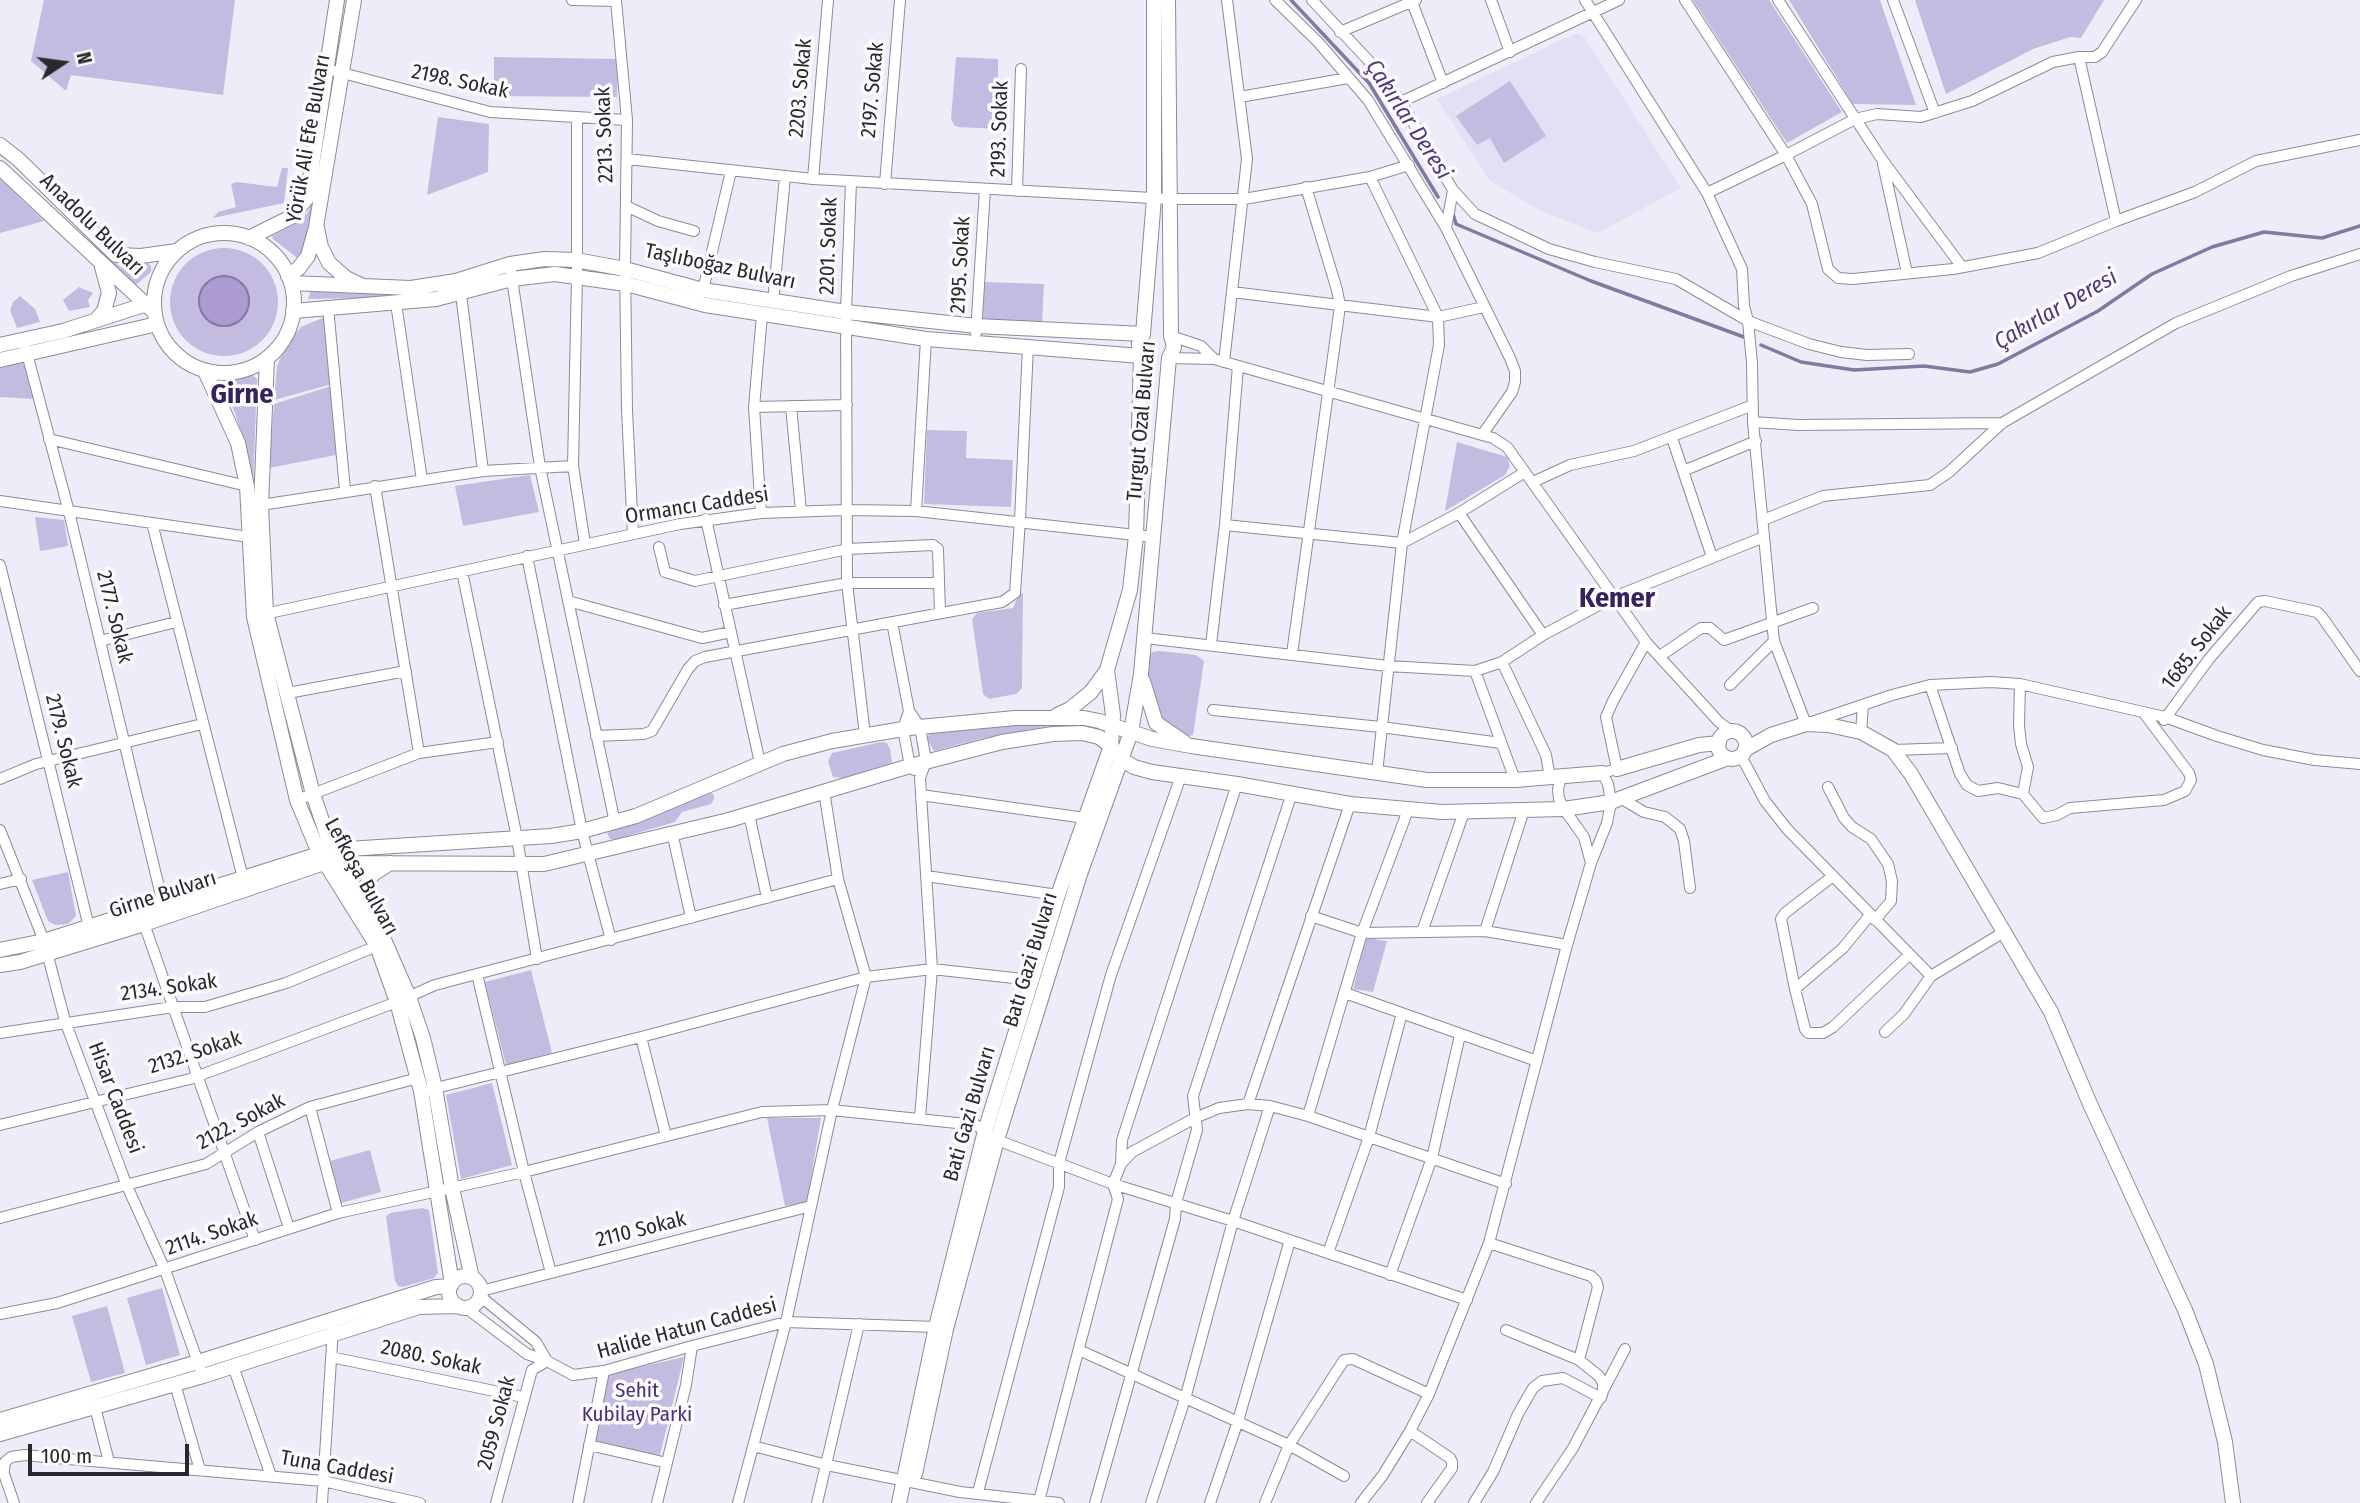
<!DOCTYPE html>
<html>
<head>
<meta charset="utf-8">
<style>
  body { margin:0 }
  #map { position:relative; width:2360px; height:1503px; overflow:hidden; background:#efecf9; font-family:"Fira Sans Condensed",sans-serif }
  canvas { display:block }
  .north { position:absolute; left:28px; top:28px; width:70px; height:70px; -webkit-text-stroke:5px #fbfbfd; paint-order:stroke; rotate:77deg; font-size:19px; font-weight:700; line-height:28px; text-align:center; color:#29282d }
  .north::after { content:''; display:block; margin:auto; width:24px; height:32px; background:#29282d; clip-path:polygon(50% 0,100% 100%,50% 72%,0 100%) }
  .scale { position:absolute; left:28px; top:1444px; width:161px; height:32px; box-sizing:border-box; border:4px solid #29282d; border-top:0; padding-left:9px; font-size:21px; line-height:24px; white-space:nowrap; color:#29282d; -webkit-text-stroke:5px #fbfbfd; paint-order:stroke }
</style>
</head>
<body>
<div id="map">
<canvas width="2360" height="1503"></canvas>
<div class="north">N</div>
<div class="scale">100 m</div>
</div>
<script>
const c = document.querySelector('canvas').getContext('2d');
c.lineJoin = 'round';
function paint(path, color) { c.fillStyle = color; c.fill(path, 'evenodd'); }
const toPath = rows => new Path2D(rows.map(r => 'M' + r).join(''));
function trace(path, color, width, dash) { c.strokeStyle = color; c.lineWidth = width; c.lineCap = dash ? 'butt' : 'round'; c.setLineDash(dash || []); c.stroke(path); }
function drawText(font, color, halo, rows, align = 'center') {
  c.font = font + ' "Fira Sans Condensed",sans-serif'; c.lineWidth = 7; c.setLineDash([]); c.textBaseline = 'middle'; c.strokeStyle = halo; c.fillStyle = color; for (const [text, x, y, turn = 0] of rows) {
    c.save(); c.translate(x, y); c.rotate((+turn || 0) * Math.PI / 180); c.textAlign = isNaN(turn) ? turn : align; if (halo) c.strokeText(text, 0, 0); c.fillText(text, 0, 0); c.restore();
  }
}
paint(toPath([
  [1574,34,1580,34,1585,38,1681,188,1598,233,1541,211,1490,181,1437,99]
]), '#e4dff4');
paint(toPath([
  [44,0,235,0,223,95,71,75,66,91,31,61],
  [1693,0,1769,0,1842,112,1787,143],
  [1789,0,1880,0,1916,105,1853,104],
  [1915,0,2104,0,2081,38,2070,37,2033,49,1946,94],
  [494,57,618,59,617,97,494,96],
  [956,57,998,59,998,129,958,127,954,125,951,119],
  [1510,81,1546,136,1504,163,1490,138,1477,145,1456,116],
  [438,117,489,124,488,172,427,195],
  [282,168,288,168,284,203,213,218,218,212,236,207,231,184,237,182,277,187],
  [0,179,44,221,0,233],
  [313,201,316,201,302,257,296,257,273,239,272,236,299,222,308,212],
  '170 302a54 54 0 1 1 108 0a54 54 0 1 1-108 0Z',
  [111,259,122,268,148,263,151,266,151,272,137,284,133,284,107,261],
  [984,282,1044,284,1042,324,983,322],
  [79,287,93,293,88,300,90,307,69,311,63,300],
  [312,287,434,289,436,294,416,297,308,299],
  [20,296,35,309,40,322,17,328,10,310,13,302],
  [327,316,332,384,274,400,277,367,284,348,301,327],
  [20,363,26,364,34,392,33,399,0,397,0,368],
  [252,375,257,379,253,487,245,443,224,381],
  [331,386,336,455,269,468,274,404],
  [927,430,967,431,966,458,1013,460,1011,507,924,504],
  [1457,442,1507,457,1510,466,1505,475,1445,511],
  [530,475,539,512,463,526,455,486],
  [35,517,64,520,68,546,40,551],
  [1020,592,1023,594,1022,688,1016,694,989,699,983,694,972,619,977,613,1013,608],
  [1159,651,1196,655,1204,661,1193,735,1189,736,1158,718,1146,672,1149,658,1152,652],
  [1051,722,1097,726,1097,729,1062,724,984,738,934,751,927,739,929,734,935,731],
  [881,742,887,743,890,749,892,763,842,778,833,777,828,762,832,753],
  [702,792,709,792,714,795,714,799,711,804,682,812,675,822,617,839,610,839,607,833],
  [68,872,76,916,68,924,55,925,48,921,32,880],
  [1366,938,1387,941,1373,992,1353,989],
  [531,970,552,1053,506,1065,485,982],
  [492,1083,512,1165,461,1179,446,1095],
  [767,1118,821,1118,807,1202,785,1206],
  [370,1150,381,1192,341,1203,330,1161],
  [422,1208,429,1210,438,1273,434,1278,403,1287,398,1286,395,1281,386,1217,390,1213],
  [162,1288,180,1355,146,1365,127,1298],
  [107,1306,125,1373,91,1382,72,1316],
  [684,1357,659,1459,594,1445,608,1374]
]), '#c4bbe0');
const water = toPath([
  '199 301a25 25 0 1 1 50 0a25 25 0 1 1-50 0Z'
]);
paint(water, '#ab9bd2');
trace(water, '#8478a0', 2);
trace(toPath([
  [1291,0,1369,83,1438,197],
  [1453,214,1456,224,1591,281,1744,337],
  [1761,345,1801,362,1854,370,1924,366,1970,372,1998,364,2098,311,2152,274,2212,247,2264,232,2322,238,2360,226]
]), '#8478a0', 3.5);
const minor = toPath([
  [572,0,616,1],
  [616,0,627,120,625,269,627,410,633,534],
  [1275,0,1318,42,1368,100,1446,228,1510,358,1515,371,1515,382,1512,392,1482,435],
  [1312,0,1368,60,1401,102,1453,190,1475,214,1549,249,1595,262,1676,279,1748,321,1809,344,1841,352,1867,355,1909,354],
  [1491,0,1510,52],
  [1585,0,1707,193,1742,269,1744,306,1748,321,1752,363,1753,422,1774,641,1806,724,1892,695,1930,685,1991,682,2020,684,2165,717,2217,736,2263,750,2315,760,2360,764],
  [1685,0,1786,155,1812,204,1828,269,1838,278,1853,279,1953,269,2038,253,2116,221,2079,57,2053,62,1972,101,1921,117,1877,114,1855,119,1786,155,1707,193],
  [1778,0,1881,158,1962,267],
  [1893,0,1935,113],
  [1412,2,1443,83],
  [1340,32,1416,0],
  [2079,57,2095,57,2102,52,2136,0],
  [335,71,490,112,627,120],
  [1240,97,1348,78],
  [1401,102,1619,0],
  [577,117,577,276,573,466,585,544],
  [627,159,813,179,1170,199,1244,199,1370,177,1409,165],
  [1883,164,1907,273],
  [1370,177,1438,317,1439,345,1402,543,1377,773],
  [813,179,828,0],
  [851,182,846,312,847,583,865,735],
  [885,184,900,0],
  [1017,191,1021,69],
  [626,206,658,221,694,231],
  [2116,221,2195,192,2256,161,2360,140],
  [1446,228,1453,190],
  [511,272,540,467,615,823],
  [458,287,461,294,483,471],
  [703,290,731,171],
  [1232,292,1438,317,1484,307],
  [773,302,785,177],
  [396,303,422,480],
  [328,307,345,490],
  [976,333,985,189],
  [1171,336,1201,346,1214,359],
  [25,346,69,512,163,904],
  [1169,358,1214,359,1493,438,1507,447,1646,642,1719,722,1731,731],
  [1224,362,1247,159,1227,0],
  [791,406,801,511],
  [754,407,847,405],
  [1753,422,1798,425,2002,423],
  [1672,438,1712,557],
  [49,439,247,486],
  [1683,471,1756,441],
  [1533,482,1570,465,1634,451,1753,405],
  [375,486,419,753],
  [0,501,249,537],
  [261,505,483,471,573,466],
  [916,511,926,339],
  [761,513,754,407,762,315],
  [1459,513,1543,635],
  [706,519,760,763],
  [1763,520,1823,496,1930,485,1949,472,2002,423,2176,323,2291,276,2360,254],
  [152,523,243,878],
  [1225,525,1402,543,1459,513,1525,472],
  [659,547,665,572,695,581,848,549,933,545,938,549,940,613],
  [527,556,582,831,611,940],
  [0,565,89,927],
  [462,571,517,838,537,959],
  [568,601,702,638,731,632],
  [724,605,847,583,939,583],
  [260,615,680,524,761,513,846,510,916,511,1154,537],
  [892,622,909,711,920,727,926,761,920,778,932,969,920,1118],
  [1145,638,1388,666,1475,671,1502,662,1543,635,1614,597,1764,537],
  [100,641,176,622],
  [1211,645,1225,525,1238,366],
  [1292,654,1340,306,1337,290,1306,187],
  [1660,656,1701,628,1710,628,1724,640,1813,608],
  [1502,662,1546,755,1550,778],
  [1475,671,1515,780],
  [2020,684,2019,725,2021,744,2028,767,2023,794],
  [1730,685,1774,641],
  [1930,685,1960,774,1967,785,1978,791,1998,788,2023,794,2043,818,2057,815,2070,808,2164,800,2185,791,2191,780,2189,773,2143,712],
  [288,693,406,671],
  [1213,710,1381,727,1501,743],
  [909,711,903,729,910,766,914,770],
  [2164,720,2209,659,2258,602,2265,601,2317,612,2322,617,2360,671],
  [1861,732,1863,705],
  [596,736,644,734,652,731,688,669,695,661,705,657,985,605,1002,602,1015,593,1020,520,1028,346],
  [1893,750,1952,748],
  [1741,756,1765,801,1787,829,1931,976],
  [1561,777,1558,789,1559,799,1564,809,1584,837,1591,863,1607,823,1611,802,1608,784,1602,773,1617,769,1606,717,1613,701,1646,642],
  [0,779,36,764,202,724],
  [1828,787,1844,818,1852,827,1871,839,1888,864,1892,881,1891,901,1875,920],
  [921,795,1085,818],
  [1622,799,1644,812,1665,817,1680,829,1684,841,1690,888],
  [297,800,419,753,498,742],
  [749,814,767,898],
  [0,830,44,941,65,1021,127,1186,165,1270,200,1368],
  [672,832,691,918],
  [926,876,1058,895],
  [1833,876,1785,913,1781,919,1795,989,1805,1029,1808,1033,1823,1033,1833,1027,1909,955],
  [0,884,21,879],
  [1311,916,1362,933,1485,931,1567,945],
  [142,918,255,1240],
  [1485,931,1524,810],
  [1422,932,1464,812],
  [477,974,524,1172,551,1273],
  [1795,989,1843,948,1870,915],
  [1345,993,1537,1061],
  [1885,1032,1904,1014,1931,976,2004,932],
  [0,1033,173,1007,205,1007,286,983,377,946],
  [641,1037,666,1136],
  [428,1090,641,1037,866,977,932,969,1032,980],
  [1248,1104,1350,804],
  [310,1107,338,1213],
  [1308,1116,1362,933,1408,810],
  [0,1125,190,1079,397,1002,435,985,838,879],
  [258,1132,289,1228],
  [1121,1164,1122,1140,1237,784],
  [0,1218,206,1164,258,1132,310,1107,418,1078],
  [1489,1243,1591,1276,1596,1281,1598,1287,1579,1360],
  [1328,1253,1369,1137,1402,1013],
  [1390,1275,1432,1158,1460,1035],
  [481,1291,811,1206],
  [480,1296,536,1342,547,1361,573,1375,604,1371,692,1346,786,1322,936,1327],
  [466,1308,527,1354,547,1361],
  [0,1314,57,1303,338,1213,524,1172,762,1112,832,1110,976,1125,997,1140,1113,1184,1233,1221,1467,1300],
  [1079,1350,1289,1445,1344,1476],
  [331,1357,523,1397],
  [233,1366,271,1476],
  [175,1384,200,1470],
  [95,1407,109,1462],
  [1410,1431,1450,1458,1452,1462,1452,1468,1427,1503],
  [589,1445,667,1463],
  [753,1446,827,1465,960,1492,1059,1503],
  [1,1465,14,1503],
  [4,1470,5,1462,11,1457,25,1455,45,1457,323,1481,420,1503],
  [978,1492,1059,1187,1059,1163,1111,975,1181,776],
  [1039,1501,1118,1199,1113,1184,1121,1164,1132,1152,1195,1118,1219,1108,1248,1104,1270,1106,1308,1116,1506,1184],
  [322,1503,333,1328],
  [496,1503,532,1370,547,1361],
  [578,1503,604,1371],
  [657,1503,686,1385,692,1346],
  [738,1503,786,1322,832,1110,866,977,838,879,824,791],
  [817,1503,859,1324],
  [1095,1503,1175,1219,1176,1203,1197,1130,1193,1096,1292,793],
  [1151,1503,1185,1399,1233,1221,1270,1106],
  [1210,1503,1238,1421,1290,1240],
  [1265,1503,1289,1445,1344,1360,1353,1359,1429,1394],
  [1361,1503,1383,1475,1410,1431,1429,1394,1489,1243,1567,945,1591,863],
  [1474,1503,1493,1472,1518,1414,1533,1388,1542,1381,1563,1378,1601,1398,1603,1391,1603,1383,1599,1376,1579,1360,1506,1330],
  [1536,1503,1573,1448,1625,1349]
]);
const major = toPath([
  [0,145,18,159,116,255,141,256,177,251],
  [0,168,155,313],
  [317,228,321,247,329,263,346,278,361,285],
  '154 303a70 70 0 1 1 140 0a70 70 0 1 1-140 0Z',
  [249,238,291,217,307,198,337,0],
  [288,276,299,268,308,256,316,227,354,0],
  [291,283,411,288,456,281,510,264,545,259,576,260,625,269,703,290,846,312,977,326,1143,334],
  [293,311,436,299,512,279,555,274,626,284,705,305,926,339,1141,356],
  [96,320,104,311,109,293,102,267],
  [0,345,63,331,153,302],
  [267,358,261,505,266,613,313,794,332,850,385,942,409,997,423,1038,435,1088,452,1188,472,1278],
  [0,360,157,324],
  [205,371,238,443,247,486,254,617,297,800,319,853,377,946,397,1002,421,1091,452,1284],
  [1143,681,1156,723,1184,742],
  [1057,715,1070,709,1091,692,1107,670],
  '1718 745a14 14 0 1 1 28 0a14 14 0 1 1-28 0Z',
  [1746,749,1771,735,1806,724,1828,725,1861,732,1893,750,1911,774,2051,1012,2090,1104,2185,1310,2206,1364,2225,1442,2233,1503],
  [1617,769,1699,745,1719,743],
  [365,908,364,892,368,882,373,874,390,863],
  [0,950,44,941,332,850,551,836,582,831,636,816,783,754,832,741,909,728,1015,718,1084,718,1099,721,1152,739,1191,746,1427,780,1515,780,1602,773],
  [0,965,20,962,144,924,324,863,544,864,729,820,910,766,1002,742,1053,734,1082,733,1099,737,1111,746,1121,759,1134,767,1152,772,1237,784,1350,804,1442,812,1564,809,1611,802,1728,758],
  '449 1292a16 16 0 1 1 32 0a16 16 0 1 1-32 0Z',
  [0,1420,198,1362,436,1287,450,1286],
  [0,1434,203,1376,419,1307,458,1306],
  [915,1474,946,1329,997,1140,1080,874,1131,732,1141,674,1169,358,1174,347,1171,336,1168,0],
  [899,1503,936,1327,985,1131,1058,895,1111,746,1113,715,1107,670,1130,590,1136,536,1141,356,1139,344,1143,334,1154,198,1154,0]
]);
trace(minor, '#8d8a97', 12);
trace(major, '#8d8a97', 16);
trace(minor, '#fff', 10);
trace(major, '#fff', 14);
drawText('21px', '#29282d', '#fbfbfd', [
  ["2198. Sokak",460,82,12],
  ["2203. Sokak",801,88,-85],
  ["2197. Sokak",873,90,-85],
  ["2193. Sokak",1000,129,-88],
  ["2213. Sokak",605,135,-92],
  ["Yörük Ali Efe Bulvarı",309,139,-80],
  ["Anadolu Bulvarı",92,225,44],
  ["2201. Sokak",829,246,-88],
  ["2195. Sokak",961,265,-87],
  ["Taşlıboğaz Bulvarı",720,267,12],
  ["Turgut Ozal Bulvarı",1142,421,-85],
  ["Ormancı Caddesi",697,506,-9],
  ["2177. Sokak",114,617,76],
  ["1685. Sokak",2197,648,-52],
  ["2179. Sokak",63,741,76],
  ["Lefkoşa Bulvarı",361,877,61],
  ["Girne Bulvarı",163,895,-18],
  ["Batı Gazi Bulvarı",1031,960,-73],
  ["2134. Sokak",169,988,-8],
  ["2132. Sokak",195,1053,-18],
  ["Hisar Caddesi",115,1098,69],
  ["Bati Gazi Bulvarı",970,1114,-74],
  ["2122. Sokak",241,1122,-28],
  ["2110 Sokak",641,1230,-14],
  ["2114. Sokak",212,1234,-19],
  ["Halide Hatun Caddesi",687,1329,-15],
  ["2080. Sokak",431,1358,12],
  ["2059 Sokak",497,1423,-75],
  ["Tuna Caddesi",337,1468,10]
]);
drawText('21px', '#4a3275', '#fbfbfd', [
  ["Sehit",637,1391],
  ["Kubilay Parki",637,1415]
]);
drawText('italic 23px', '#4f387b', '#fbfbfd', [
  ["Çakırlar Deresi",1408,120,57],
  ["Çakırlar Deresi",2056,310,-30]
]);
drawText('bold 28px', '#37225c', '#fbfbfd', [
  ["Girne",242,395],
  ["Kemer",1617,599]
]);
</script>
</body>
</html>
